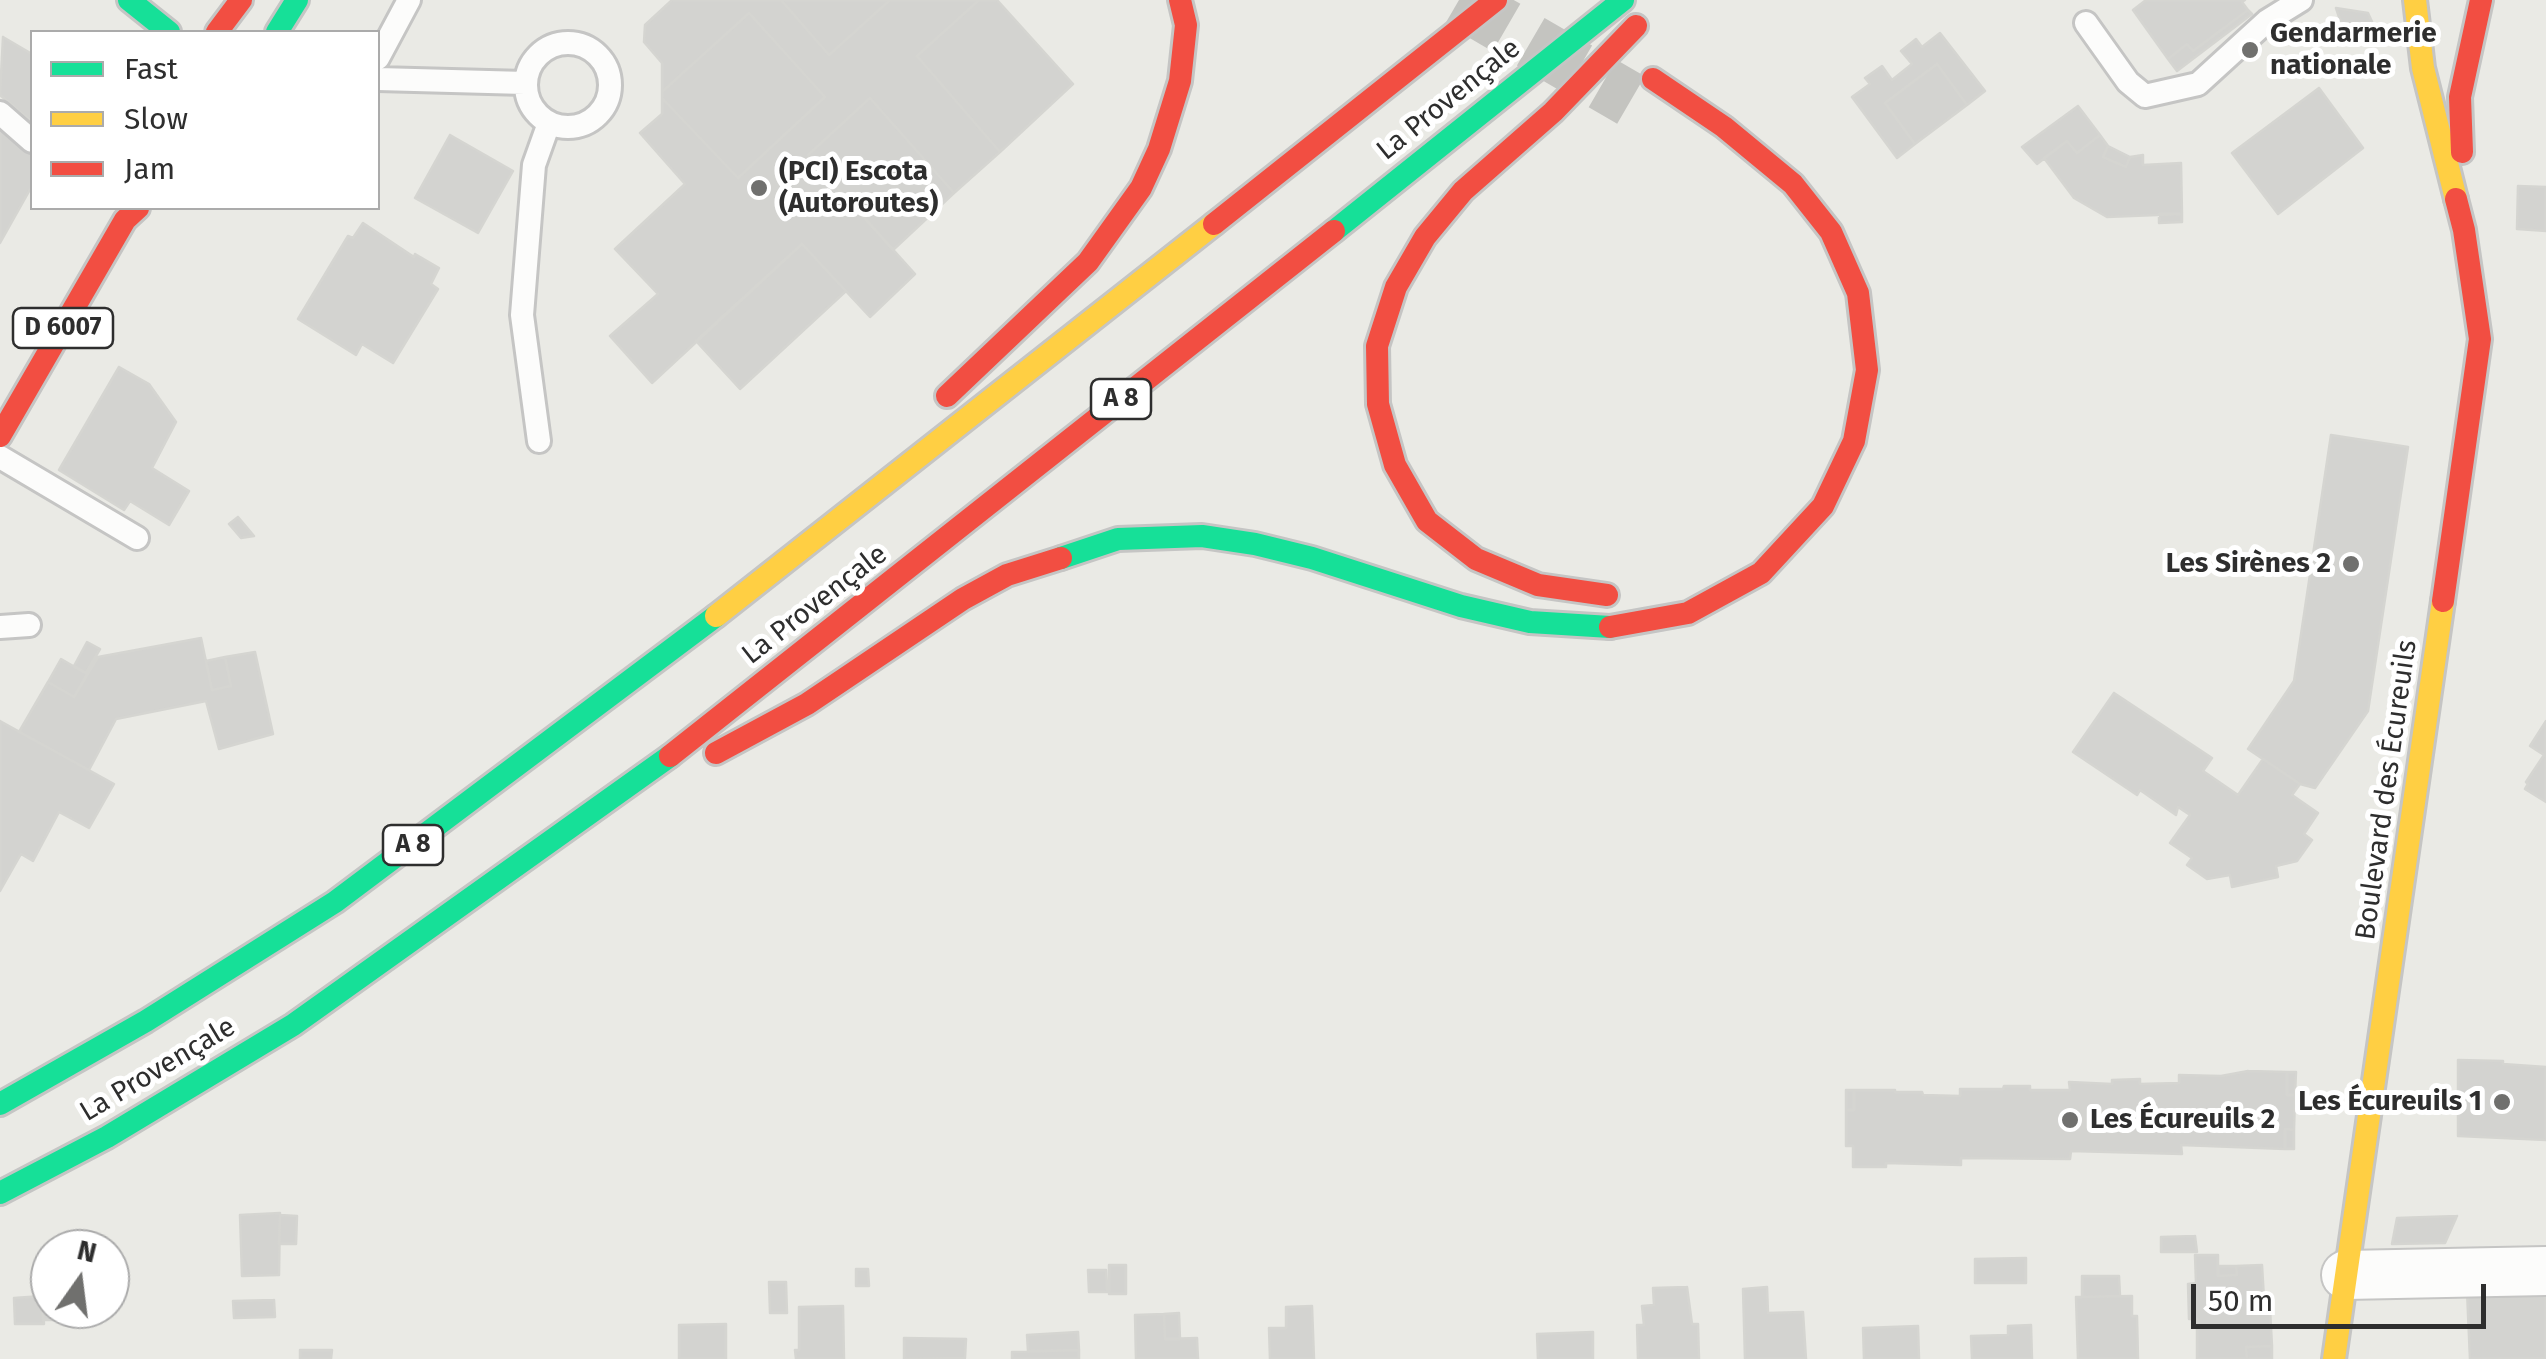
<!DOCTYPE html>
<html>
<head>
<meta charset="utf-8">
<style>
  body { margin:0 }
  #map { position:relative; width:2546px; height:1359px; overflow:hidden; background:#eaeae5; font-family:"Fira Sans",sans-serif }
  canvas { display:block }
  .legend { position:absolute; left:30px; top:30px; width:350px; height:180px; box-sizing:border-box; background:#fff; border:2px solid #ababab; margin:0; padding:12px 18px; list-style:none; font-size:30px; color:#2e2e2e }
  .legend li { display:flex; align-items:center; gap:20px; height:50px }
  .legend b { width:50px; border:2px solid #ababab }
  .north { position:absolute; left:30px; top:1229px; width:100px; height:100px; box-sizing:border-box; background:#fff; border:2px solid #ababab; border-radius:50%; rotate:14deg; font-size:28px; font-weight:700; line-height:40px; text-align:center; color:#2e2e2e }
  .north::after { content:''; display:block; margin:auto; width:35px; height:45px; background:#70706e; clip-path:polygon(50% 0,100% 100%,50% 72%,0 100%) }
  .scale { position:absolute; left:2191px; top:1284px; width:295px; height:45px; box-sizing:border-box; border:5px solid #2e2e2e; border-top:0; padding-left:12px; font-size:30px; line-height:35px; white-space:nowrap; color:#2e2e2e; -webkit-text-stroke:8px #fff; paint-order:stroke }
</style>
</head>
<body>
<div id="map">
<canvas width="2546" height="1359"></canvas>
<ul class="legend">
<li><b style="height:12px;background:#16e098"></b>Fast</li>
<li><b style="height:12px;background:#ffcf43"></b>Slow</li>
<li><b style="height:12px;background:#f24e42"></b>Jam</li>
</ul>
<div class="north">N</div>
<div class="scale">50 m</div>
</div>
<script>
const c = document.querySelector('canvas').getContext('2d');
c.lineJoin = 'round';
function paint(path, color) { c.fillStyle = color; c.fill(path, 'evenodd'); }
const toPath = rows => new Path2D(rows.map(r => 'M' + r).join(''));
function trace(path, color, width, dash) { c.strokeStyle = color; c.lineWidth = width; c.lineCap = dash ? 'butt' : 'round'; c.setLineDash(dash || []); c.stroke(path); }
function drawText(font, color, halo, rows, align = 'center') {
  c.font = font + ' "Fira Sans",sans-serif'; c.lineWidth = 10; c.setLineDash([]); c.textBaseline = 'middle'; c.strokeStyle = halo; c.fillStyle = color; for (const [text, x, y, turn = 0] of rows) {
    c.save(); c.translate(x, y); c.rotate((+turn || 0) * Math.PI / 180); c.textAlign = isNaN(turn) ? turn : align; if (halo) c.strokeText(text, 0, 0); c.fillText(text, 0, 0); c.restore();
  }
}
const building = toPath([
  [672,0,781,0,829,55,890,0,979,0,917,56,1000,152,954,193,870,98,808,155,915,274,870,317,802,244,652,383,610,336,658,294,615,249,685,184,640,133,662,114,662,98,738,178,825,97,749,13,662,92,662,63,644,42,645,25,672,0],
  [781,0,890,0,829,55,781,0],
  [979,0,997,0,1073,84,1000,152,917,56,979,0],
  [2146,0,2245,0,2242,2,2248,10,2193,51,2187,44,2168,59,2133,10,2146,0],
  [2336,8,2368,13,2373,24,2345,35,2336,8],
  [2248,10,2252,14,2177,71,2168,59,2187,44,2193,51,2248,10],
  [749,13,825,97,738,178,662,98,662,92,749,13],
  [1940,33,1985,91,1967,105,1937,64,1885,103,1915,144,1897,158,1852,97,1870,84,1865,78,1882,66,1892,80,1912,64,1901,51,1916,39,1922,47,1940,33],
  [3,37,32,54,32,122,0,95,3,37],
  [1937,64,1967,105,1915,144,1885,103,1937,64],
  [2319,88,2363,148,2278,214,2232,153,2319,88],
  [870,98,954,193,893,250,808,155,870,98],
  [2078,106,2100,135,2077,153,2067,141,2037,164,2022,147,2078,106],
  [0,127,32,155,32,186,0,243,0,127],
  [450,135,513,171,478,233,415,198,450,135],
  [2100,135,2108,146,2103,157,2126,167,2130,157,2143,155,2143,165,2181,163,2182,214,2107,217,2074,198,2044,158,2067,141,2077,153,2100,135],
  [2108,146,2130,157,2126,167,2103,157,2108,146],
  [2518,186,2546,187,2546,231,2517,229,2518,186],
  [2159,214,2182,214,2182,222,2159,223,2159,214],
  [363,223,414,257,415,254,439,268,431,284,438,289,393,363,362,344,356,355,298,319,348,236,353,238,363,223],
  [802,244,846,291,740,389,696,341,802,244],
  [119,367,149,384,176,422,152,468,189,491,169,525,130,501,124,510,59,470,119,367],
  [2331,435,2408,447,2368,711,2315,788,2300,784,2248,749,2294,681,2331,435],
  [238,517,254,536,241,538,229,524,238,517],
  [201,638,212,690,231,686,225,657,255,652,273,734,219,749,206,701,116,719,89,770,19,732,48,682,74,697,98,657,201,638],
  [87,642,100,649,86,673,74,666,87,642],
  [225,657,231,686,212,690,206,661,225,657],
  [61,659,87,674,74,697,48,682,61,659],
  [2114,693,2212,758,2203,771,2238,795,2263,759,2300,784,2292,795,2318,813,2304,834,2312,840,2297,861,2276,866,2278,877,2232,887,2230,875,2207,879,2187,865,2192,858,2170,843,2190,815,2178,807,2176,815,2140,790,2137,795,2073,752,2114,693],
  [0,721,114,784,89,828,59,812,33,861,21,854,0,891,0,721],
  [2546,721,2546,802,2525,789,2528,784,2526,782,2544,755,2530,746,2546,721],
  [2458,1060,2503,1061,2503,1064,2546,1067,2546,1140,2458,1136,2458,1060],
  [2248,1071,2287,1072,2287,1095,2295,1095,2294,1130,2285,1129,2285,1149,2181,1145,2182,1154,2071,1151,2070,1159,1961,1158,1961,1165,1886,1163,1886,1167,1853,1167,1853,1146,1846,1146,1846,1110,1854,1110,1854,1090,1895,1090,1895,1092,1922,1092,1923,1095,1960,1096,1960,1089,2003,1089,2004,1086,2030,1086,2030,1090,2070,1090,2069,1082,2112,1084,2112,1080,2140,1079,2140,1084,2179,1083,2179,1075,2221,1076,2248,1071],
  [2287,1072,2296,1072,2295,1095,2287,1095,2287,1072],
  [1846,1090,1854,1090,1854,1110,1846,1110,1846,1090],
  [2285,1129,2294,1130,2294,1149,2285,1149,2285,1129],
  [280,1213,279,1275,242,1276,240,1215,280,1213],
  [280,1215,297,1216,296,1244,279,1244,280,1215],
  [2457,1216,2445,1243,2392,1244,2397,1218,2457,1216],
  [2195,1236,2197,1252,2161,1252,2161,1237,2195,1236],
  [2195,1255,2218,1255,2218,1276,2237,1275,2236,1266,2262,1265,2264,1299,2253,1300,2253,1310,2270,1309,2272,1346,2246,1347,2247,1359,2197,1359,2197,1319,2189,1319,2188,1284,2196,1283,2195,1255],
  [2026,1258,2026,1283,1975,1283,1975,1259,2026,1258],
  [1109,1265,1126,1265,1126,1294,1109,1294,1109,1265],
  [2218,1266,2236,1266,2237,1275,2218,1276,2218,1266],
  [856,1269,868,1269,869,1286,856,1286,856,1269],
  [1088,1270,1106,1270,1107,1292,1089,1292,1088,1270],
  [2082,1276,2119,1276,2120,1296,2082,1297,2082,1276],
  [769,1282,786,1282,787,1313,770,1313,769,1282],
  [1687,1287,1692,1324,1698,1324,1699,1359,1638,1359,1637,1325,1644,1325,1642,1306,1654,1305,1653,1288,1687,1287],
  [1767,1287,1768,1313,1803,1312,1806,1359,1745,1359,1743,1289,1767,1287],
  [2546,1288,2546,1359,2470,1359,2467,1291,2546,1288],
  [42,1296,44,1324,15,1324,14,1298,42,1296],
  [42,1296,50,1296,50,1309,67,1309,66,1320,43,1320,42,1296],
  [2132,1296,2132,1316,2137,1316,2138,1359,2078,1359,2076,1297,2132,1296],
  [274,1300,275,1317,234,1318,233,1301,274,1300],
  [843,1306,844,1359,796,1359,795,1350,799,1350,799,1307,843,1306],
  [1312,1306,1314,1359,1270,1359,1269,1328,1286,1328,1286,1307,1312,1306],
  [1179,1313,1180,1339,1165,1339,1164,1314,1179,1313],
  [1164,1314,1165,1339,1197,1338,1198,1359,1136,1359,1135,1315,1164,1314],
  [726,1324,726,1359,679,1359,679,1325,726,1324],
  [2031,1325,2032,1359,1972,1359,1971,1336,2008,1335,2008,1326,2031,1325],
  [1918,1326,1919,1359,1864,1359,1863,1328,1918,1326],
  [1078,1332,1079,1350,1028,1351,1027,1335,1078,1332],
  [1593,1332,1593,1359,1538,1359,1537,1334,1593,1332],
  [904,1338,966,1339,965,1358,904,1359,904,1338],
  [2272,1346,2272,1359,2247,1359,2246,1347,2272,1346],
  [300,1350,332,1350,331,1359,300,1359,300,1350],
  [1079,1350,1079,1359,1012,1359,1012,1352,1079,1350]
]);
paint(building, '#d3d3d0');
trace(building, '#d5d5d1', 2.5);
trace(toPath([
  [1459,0,1631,100]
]), '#c4c4c0', 55, [55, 28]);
const lane = toPath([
  [2086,23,2128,82,2145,96,2198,84,2267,21,2301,0],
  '526 85a42 42 0 1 1 84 0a42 42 0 1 1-84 0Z',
  [378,58,409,0],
  [378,79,525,83],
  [0,113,32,141],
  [539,441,522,315,534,165,549,123],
  [0,457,137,538],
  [0,627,29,625]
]);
const street = toPath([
  [2346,1275,2546,1271]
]);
const fast = toPath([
  [129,0,169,32],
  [277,32,297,0],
  [1334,231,1623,0],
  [1061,558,1118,539,1202,536,1255,544,1312,558,1461,606,1530,622,1610,627],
  [0,1104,146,1021,335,902,716,616],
  [0,1193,107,1137,293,1025,670,756]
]);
const slow = toPath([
  [2415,0,2423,68,2456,199],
  [716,616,1214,224],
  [2334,1359,2443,601]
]);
const jam = toPath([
  [217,32,241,0],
  [2462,152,2460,97,2481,0],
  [1214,224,1496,0],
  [947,396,1088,262,1141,188,1159,149,1180,81,1186,25,1180,0],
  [0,436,125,220,138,208],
  [1607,595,1538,585,1476,559,1427,521,1395,465,1378,404,1377,346,1396,287,1425,237,1463,191,1553,112,1636,26],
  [2443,601,2480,339,2464,230,2456,199],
  [1610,627,1688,613,1761,573,1823,506,1854,441,1867,370,1858,293,1831,232,1793,184,1724,127,1653,79],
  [716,753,807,704,963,599,1007,575,1061,558],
  [670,756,1334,231]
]);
trace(lane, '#c5c5c4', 28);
trace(street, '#c5c5c4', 52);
trace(fast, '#c5c5c4', 28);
trace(slow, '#c5c5c4', 28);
trace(jam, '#c5c5c4', 28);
trace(lane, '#fcfcfb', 22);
trace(street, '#fcfcfb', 48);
trace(fast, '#16e098', 22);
trace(slow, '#ffcf43', 22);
trace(jam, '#f24e42', 22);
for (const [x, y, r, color] of [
  [2250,50,10,"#70706e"],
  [759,188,10,"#70706e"],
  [2351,564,10,"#70706e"],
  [2502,1102,10,"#70706e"],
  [2070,1120,10,"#70706e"]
]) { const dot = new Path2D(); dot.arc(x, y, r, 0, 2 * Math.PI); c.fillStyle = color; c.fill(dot); trace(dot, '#fff', 4); }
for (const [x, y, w] of [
  [63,328,100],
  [1121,399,60],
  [413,845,60]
]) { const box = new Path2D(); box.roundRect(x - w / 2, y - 20, w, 40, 8); c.fillStyle = '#fff'; c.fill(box); trace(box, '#2e2e2e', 2.5); }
drawText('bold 25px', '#2e2e2e', null, [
  ["D 6007",63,328],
  ["A 8",1121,399],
  ["A 8",413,845]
]);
drawText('bold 28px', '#2e2e2e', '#fff', [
  ["Gendarmerie",2270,34],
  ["nationale",2270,66],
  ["(PCI) Escota",779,172],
  ["(Autoroutes)",779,204],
  ["Les Sirènes 2",2331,564,"right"],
  ["Les Écureuils 1",2482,1102,"right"],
  ["Les Écureuils 2",2090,1120]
], 'left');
drawText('28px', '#2e2e2e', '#fff', [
  ["La Provençale",1449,100,-39],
  ["La Provençale",815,605,-38],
  ["Boulevard des Écureuils",2387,790,-82],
  ["La Provençale",158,1070,-31]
]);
</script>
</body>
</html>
